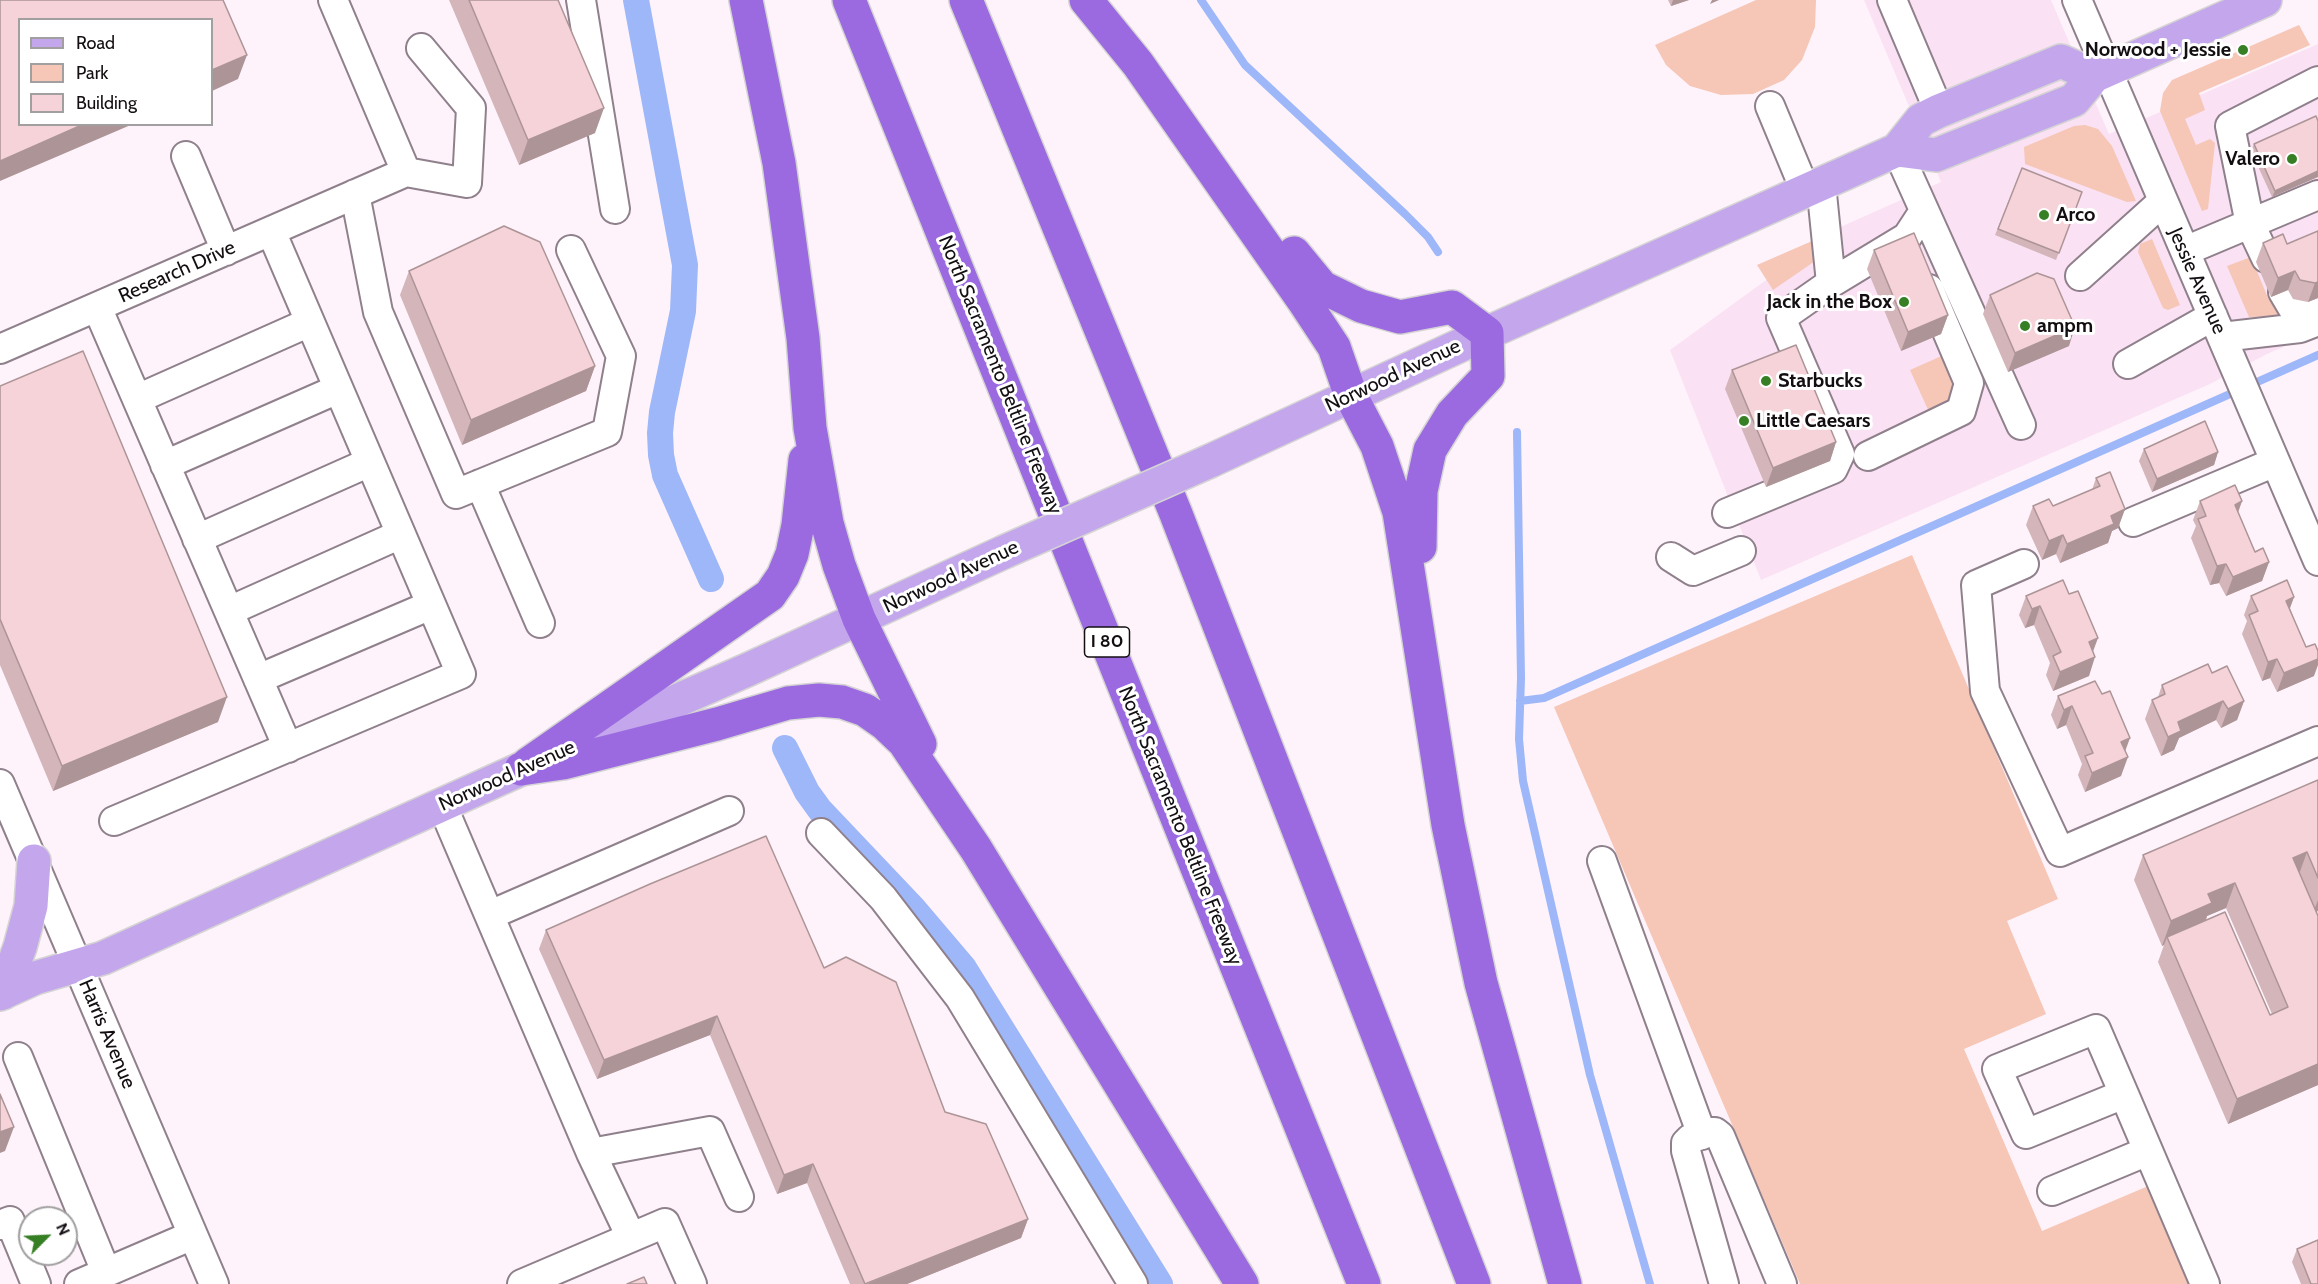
<!DOCTYPE html>
<html>
<head>
<meta charset="utf-8">
<style>
  body { margin:0 }
  #map { position:relative; width:2318px; height:1284px; overflow:hidden; background:#fef3fb; font-family:Cabin,sans-serif }
  canvas { display:block }
  .legend { position:absolute; left:18px; top:18px; width:195px; height:108px; box-sizing:border-box; background:#fff; border:2px solid #a19fa0; margin:0; padding:8px 10px; list-style:none; font-size:18px; color:#130e12 }
  .legend li { display:flex; align-items:center; gap:12px; height:30px }
  .legend b { width:30px; border:2px solid #a19fa0 }
  .north { position:absolute; left:18px; top:1206px; width:60px; height:60px; box-sizing:border-box; background:#fff; border:2px solid #a19fa0; border-radius:50%; rotate:66deg; font-size:16px; font-weight:700; line-height:24px; text-align:center; color:#130e12 }
  .north::after { content:''; display:block; margin:auto; width:21px; height:27px; background:#377f24; clip-path:polygon(50% 0,100% 100%,50% 72%,0 100%) }
</style>
</head>
<body>
<div id="map">
<canvas width="2318" height="1284"></canvas>
<ul class="legend">
<li><b style="height:8px;background:#c3a6ec"></b>Road</li>
<li><b style="height:16px;background:#f6c6b6"></b>Park</li>
<li><b style="height:16px;background:#f5d3d8"></b>Building</li>
</ul>
<div class="north">N</div>
</div>
<script>
const c = document.querySelector('canvas').getContext('2d');
c.lineJoin = 'round';
function paint(path, color) { c.fillStyle = color; c.fill(path, 'evenodd'); }
const toPath = rows => new Path2D(rows.map(r => 'M' + r).join(''));
function trace(path, color, width, dash) { c.strokeStyle = color; c.lineWidth = width; c.lineCap = dash ? 'butt' : 'round'; c.setLineDash(dash || []); c.stroke(path); }
function drawText(font, color, halo, rows, align = 'center') {
  c.font = font + ' Cabin,sans-serif'; c.lineWidth = 6; c.setLineDash([]); c.textBaseline = 'middle'; c.strokeStyle = halo; c.fillStyle = color; for (const [text, x, y, turn = 0] of rows) {
    c.save(); c.translate(x, y); c.rotate((+turn || 0) * Math.PI / 180); c.textAlign = isNaN(turn) ? turn : align; if (halo) c.strokeText(text, 0, 0); c.fillText(text, 0, 0); c.restore();
  }
}
paint(toPath([
  [1864,0,2051,0,2109,134,2318,44,2318,332,2267,354,2210,384,1761,580,1670,350,1836,229,1941,182]
]), '#fae2f4');
paint(toPath([
  [1756,0,1816,0,1815,27,1802,60,1784,80,1753,94,1721,95,1690,86,1666,65,1655,45],
  [2299,25,2310,45,2199,93,2205,110,2185,119,2196,145,2210,139,2215,143,2208,209,2202,211,2160,111,2163,93,2172,80],
  [2085,125,2098,129,2112,146,2136,201,2127,202,2025,164,2024,147,2074,126],
  [1819,238,1818,259,1773,290,1757,265],
  [2152,239,2180,305,2168,310,2163,308,2138,252,2140,244],
  [2251,257,2268,298,2273,297,2280,312,2278,316,2249,317,2227,266],
  [1946,354,1961,396,1930,414,1910,370],
  [1912,555,2058,899,2007,921,2046,1014,1964,1049,2042,1231,2153,1184,2196,1284,1800,1284,1554,707]
]), '#f6c6b6');
trace(toPath([
  [1201,0,1245,65,1405,214,1428,237,1438,252],
  [1517,432,1521,678,1519,739,1523,781,1590,1075,1650,1284],
  [1520,701,1544,698,2318,355]
]), '#9db7f9', 8);
trace(toPath([
  [636,0,685,265,683,311,662,412,660,433,661,455,665,475,711,579],
  [785,748,807,792,820,810,913,908,964,968,1160,1284]
]), '#9db7f9', 26);
const minor = toPath([
  [581,0,615,209],
  [1892,0,1939,111],
  [2077,0,2318,561],
  [1770,106,1805,190],
  [1897,150,2021,425],
  [186,156,226,251],
  [406,172,467,183,471,108,421,48],
  [1821,184,1831,283],
  [355,194,378,312,456,494,607,432,621,356,571,250],
  [2185,251,2318,195],
  [2266,258,2250,224,2230,126,2318,81],
  [2080,276,2162,202],
  [2283,292,2293,309,2318,305],
  [97,307,288,748],
  [2222,337,2300,328,2318,321],
  [0,349,406,172,333,0],
  [2128,364,2213,316],
  [137,399,310,322],
  [1868,456,1961,411,1969,383,1929,289],
  [165,465,338,389],
  [480,484,540,623],
  [1727,513,1833,469,1840,454,1781,318,1831,283,1907,237,1924,211],
  [2133,522,2275,462],
  [197,539,370,462],
  [1671,557,1693,571,1741,551],
  [2024,564,1976,585,1985,691,2060,852,2318,741],
  [229,611,401,534],
  [258,679,431,605],
  [0,784,214,1284],
  [442,805,591,1153,710,1131,739,1197],
  [114,821,461,674,271,231],
  [821,833,883,898,960,998,1133,1284],
  [1602,861,1702,1135],
  [490,915,729,811],
  [18,1057,106,1272],
  [2124,1094,2026,1134,1997,1069,2096,1029,2124,1094,2205,1284],
  [591,1153,631,1237],
  [2052,1191,2148,1151],
  [0,1225,10,1221,36,1284],
  [79,1284,193,1235],
  [522,1284,665,1223,692,1284],
  [1724,1284,1686,1151,1686,1143,1690,1139,1709,1132,1715,1132,1720,1136,1782,1284]
]);
const major = toPath([
  [1897,150,1936,155,2074,100,2094,76,2265,0],
  [1210,461,1487,333,1897,150,1921,120,1939,111,2061,61,2094,76],
  [3,993,20,947,31,906,34,861],
  [0,994,35,978,103,958,521,769,747,670,1004,552]
]);
const highway = toPath([
  [746,0,779,163,803,338,810,428,827,523,839,565,859,619,920,744],
  [849,0,1364,1284],
  [966,0,1176,514,1474,1284],
  [1086,0,1138,64,1303,300,1334,347,1351,396,1377,446,1399,512,1448,825,1481,983,1565,1284],
  [1294,253,1322,287,1361,306,1400,317,1452,307,1487,333,1488,376,1452,414,1430,450,1421,491,1420,547],
  [528,764,770,595,783,576,792,554,798,525,805,460],
  [521,769,563,763,717,724,788,703,819,700,842,702,865,710,885,724,904,742,976,849,1242,1284]
]);
trace(minor, '#8f808c', 32);
trace(major, '#d5d4d4', 36);
trace(highway, '#d5d4d4', 36);
trace(minor, '#fff', 28);
trace(major, '#c3a6ec', 33);
trace(highway, '#9b6ae0', 33);
const majorBridge = toPath([
  [1004,552,1210,461]
]);
trace(majorBridge, '#d5d4d4', 36, []);
trace(majorBridge, '#c3a6ec', 33);
paint(toPath([
  [449,0,558,0,595,133,519,165],
  [1668,0,1689,0,1671,6],
  [2318,121,2272,197,2251,151,2254,144],
  [2022,168,2082,192,2056,260,1995,235],
  [2318,231,2318,298,2308,302,2293,299,2288,290,2271,297,2256,262,2263,243,2287,244],
  [1874,250,1948,315,1941,334,1901,351,1867,269],
  [409,271,595,366,586,391,462,445,400,295],
  [1990,295,2069,346,2008,372,1983,314],
  [1732,370,1836,442,1830,461,1766,487,1725,389],
  [0,386,218,722,53,791,0,665],
  [2144,449,2218,452,2214,465,2152,492,2139,461],
  [2096,478,2125,509,2118,528,2112,531,2108,543,2060,563,2056,554,2042,560,2026,525,2033,506,2053,506,2092,490],
  [2200,501,2242,501,2238,513,2255,552,2269,562,2262,581,2226,596,2219,583,2210,585,2191,538,2196,526,2193,520],
  [2063,580,2093,651,2089,676,2053,691,2046,675,2050,663,2034,625,2025,628,2019,615,2026,596],
  [2251,596,2294,597,2290,608,2314,676,2277,692,2270,678,2262,681,2242,634,2247,621,2244,615],
  [2212,673,2244,701,2237,720,2221,728,2216,720,2179,738,2174,750,2161,756,2145,719,2152,700,2158,697,2162,685],
  [2095,681,2125,751,2121,776,2085,792,2078,775,2082,764,2066,725,2057,729,2051,715,2058,696],
  [2318,780,2318,911,2316,912,2318,1085,2228,1124,2158,962,2164,945,2162,946,2134,880,2143,855],
  [2226,908,2272,1014,2270,1015,2206,920,2207,916],
  [546,930,824,968,945,1112,1028,1219,1021,1238,907,1284,850,1284,807,1183,777,1194,710,1035,597,1079,539,949],
  [2297,1249,2318,1284,2301,1284,2292,1262]
]), '#d3b5ba');
paint(toPath([
  [1673,0,1689,0,1671,6],
  [1712,0,1719,0,1710,4],
  [247,55,238,79,212,91,212,70],
  [604,108,595,133,519,165,528,140],
  [84,124,133,124,0,181,0,161],
  [2318,171,2318,177,2272,197,2275,191],
  [2295,271,2288,290,2271,297,2278,278],
  [2318,282,2318,298,2308,302,2315,283],
  [1948,315,1941,334,1901,351,1908,332],
  [2075,327,2069,346,2008,372,2015,353],
  [595,366,586,391,462,445,471,420],
  [1836,442,1830,461,1766,487,1773,468],
  [2218,452,2214,465,2152,492,2157,479],
  [2242,501,2235,520,2235,505],
  [2125,509,2118,528,2112,531,2108,543,2060,563,2067,544,2111,516],
  [2063,535,2056,554,2042,560,2049,541],
  [2269,562,2262,581,2226,596,2233,577],
  [2226,564,2219,583,2210,585,2217,566],
  [2294,597,2287,616,2286,601],
  [2040,606,2034,625,2025,628,2032,609],
  [2098,638,2091,657,2089,642],
  [2095,657,2089,676,2053,691,2060,672],
  [2277,659,2270,678,2262,681,2268,662],
  [2318,659,2318,665,2314,676,2277,692,2284,673],
  [227,697,218,722,53,791,62,766],
  [2223,701,2216,720,2179,738,2174,750,2161,756,2168,737,2178,722],
  [2244,701,2237,720,2221,728,2228,709],
  [2072,706,2066,725,2057,729,2064,710],
  [2130,738,2123,757,2121,742],
  [2128,757,2121,776,2085,792,2092,773],
  [2307,852,2298,877,2293,858],
  [2235,883,2226,908,2207,916,2203,928,2167,937,2164,945,2162,946,2171,921,2208,894],
  [2318,900,2318,911,2313,913],
  [717,1016,710,1035,597,1079,604,1060],
  [2318,1064,2318,1085,2228,1124,2237,1099],
  [14,1127,5,1151,0,1153,0,1132],
  [813,1164,807,1183,777,1194,784,1175],
  [1028,1219,1021,1238,907,1284,867,1284]
]), '#ac9497');
const building = toPath([
  [0,0,223,0,247,55,212,70,212,20,20,20,20,124,84,124,0,161,0,0],
  [469,0,558,0,604,108,528,140,469,0],
  [2316,116,2318,121,2318,171,2275,191,2254,144,2316,116],
  [2022,168,2082,192,2059,253,1998,229,2022,168],
  [504,226,540,242,595,366,471,420,409,271,504,226],
  [2318,231,2318,282,2315,283,2300,280,2295,271,2278,278,2263,243,2283,234,2287,244,2318,231],
  [1914,233,1948,315,1908,332,1874,250,1914,233],
  [2037,273,2054,279,2075,327,2015,353,1990,295,2037,273],
  [1796,345,1836,442,1773,468,1732,370,1796,345],
  [83,351,227,697,62,766,0,619,0,386,83,351],
  [2205,421,2218,452,2157,479,2144,449,2205,421],
  [2110,472,2125,509,2111,516,2114,524,2067,544,2063,535,2049,541,2033,506,2049,499,2053,506,2100,486,2096,478,2110,472],
  [2235,485,2242,501,2235,505,2255,552,2263,548,2269,562,2233,577,2226,564,2217,566,2198,519,2206,516,2200,501,2235,485],
  [2063,580,2069,594,2078,591,2098,638,2089,642,2095,657,2060,672,2053,656,2061,652,2040,606,2032,609,2026,596,2063,580],
  [2287,580,2294,597,2286,601,2306,647,2315,644,2318,651,2318,659,2284,673,2277,659,2268,662,2249,615,2258,611,2251,596,2287,580],
  [2208,664,2212,673,2227,666,2244,701,2228,709,2223,701,2178,722,2181,731,2168,737,2152,700,2165,694,2162,685,2208,664],
  [2095,681,2102,694,2110,691,2130,738,2121,742,2128,757,2092,773,2085,756,2093,753,2072,706,2064,710,2058,696,2095,681],
  [2318,780,2318,878,2307,852,2293,858,2318,916,2318,1064,2237,1099,2167,937,2225,912,2270,1015,2288,1007,2235,883,2208,894,2212,903,2171,921,2143,855,2318,780],
  [766,836,824,968,846,957,896,982,945,1112,986,1124,1028,1219,865,1284,813,1164,784,1175,717,1016,604,1060,546,930,650,884,766,836],
  [0,1094,14,1127,0,1132,0,1094],
  [2318,1240,2318,1284,2311,1284,2297,1249,2318,1240],
  [644,1277,647,1284,627,1284,644,1277]
]);
paint(building, '#f5d3d8');
trace(building, '#ac9497', 1.5);
for (const [x, y, r, color] of [
  [2243,50,6,"#377f24"],
  [2292,159,6,"#377f24"],
  [2044,215,6,"#377f24"],
  [1904,302,6,"#377f24"],
  [2025,326,6,"#377f24"],
  [1766,381,6,"#377f24"],
  [1744,421,6,"#377f24"]
]) { const dot = new Path2D(); dot.arc(x, y, r, 0, 2 * Math.PI); c.fillStyle = color; c.fill(dot); trace(dot, '#fff', 2); }
for (const [x, y, w] of [
  [1107,642,45]
]) { const box = new Path2D(); box.roundRect(x - w / 2, y - 15, w, 30, 4.5); c.fillStyle = '#fff'; c.fill(box); trace(box, '#130e12', 1.5); }
drawText('bold 18px', '#130e12', null, [
  ["I 80",1107,642]
]);
drawText('bold 20px', '#130e12', '#fff', [
  ["Norwood + Jessie",2231,50,"right"],
  ["Valero",2280,159,"right"],
  ["Arco",2056,215],
  ["Jack in the Box",1892,302,"right"],
  ["ampm",2037,326],
  ["Starbucks",1778,381],
  ["Little Caesars",1756,421]
], 'left');
drawText('20px', '#130e12', '#fff', [
  ["Research Drive",177,272,-24],
  ["Jessie Avenue",2197,281,66],
  ["North Sacramento Beltline Freeway",1000,375,68],
  ["Norwood Avenue",1393,376,-25],
  ["Norwood Avenue",951,577,-25],
  ["Norwood Avenue",507,776,-24],
  ["North Sacramento Beltline Freeway",1180,826,68],
  ["Harris Avenue",107,1034,67]
]);
</script>
</body>
</html>
